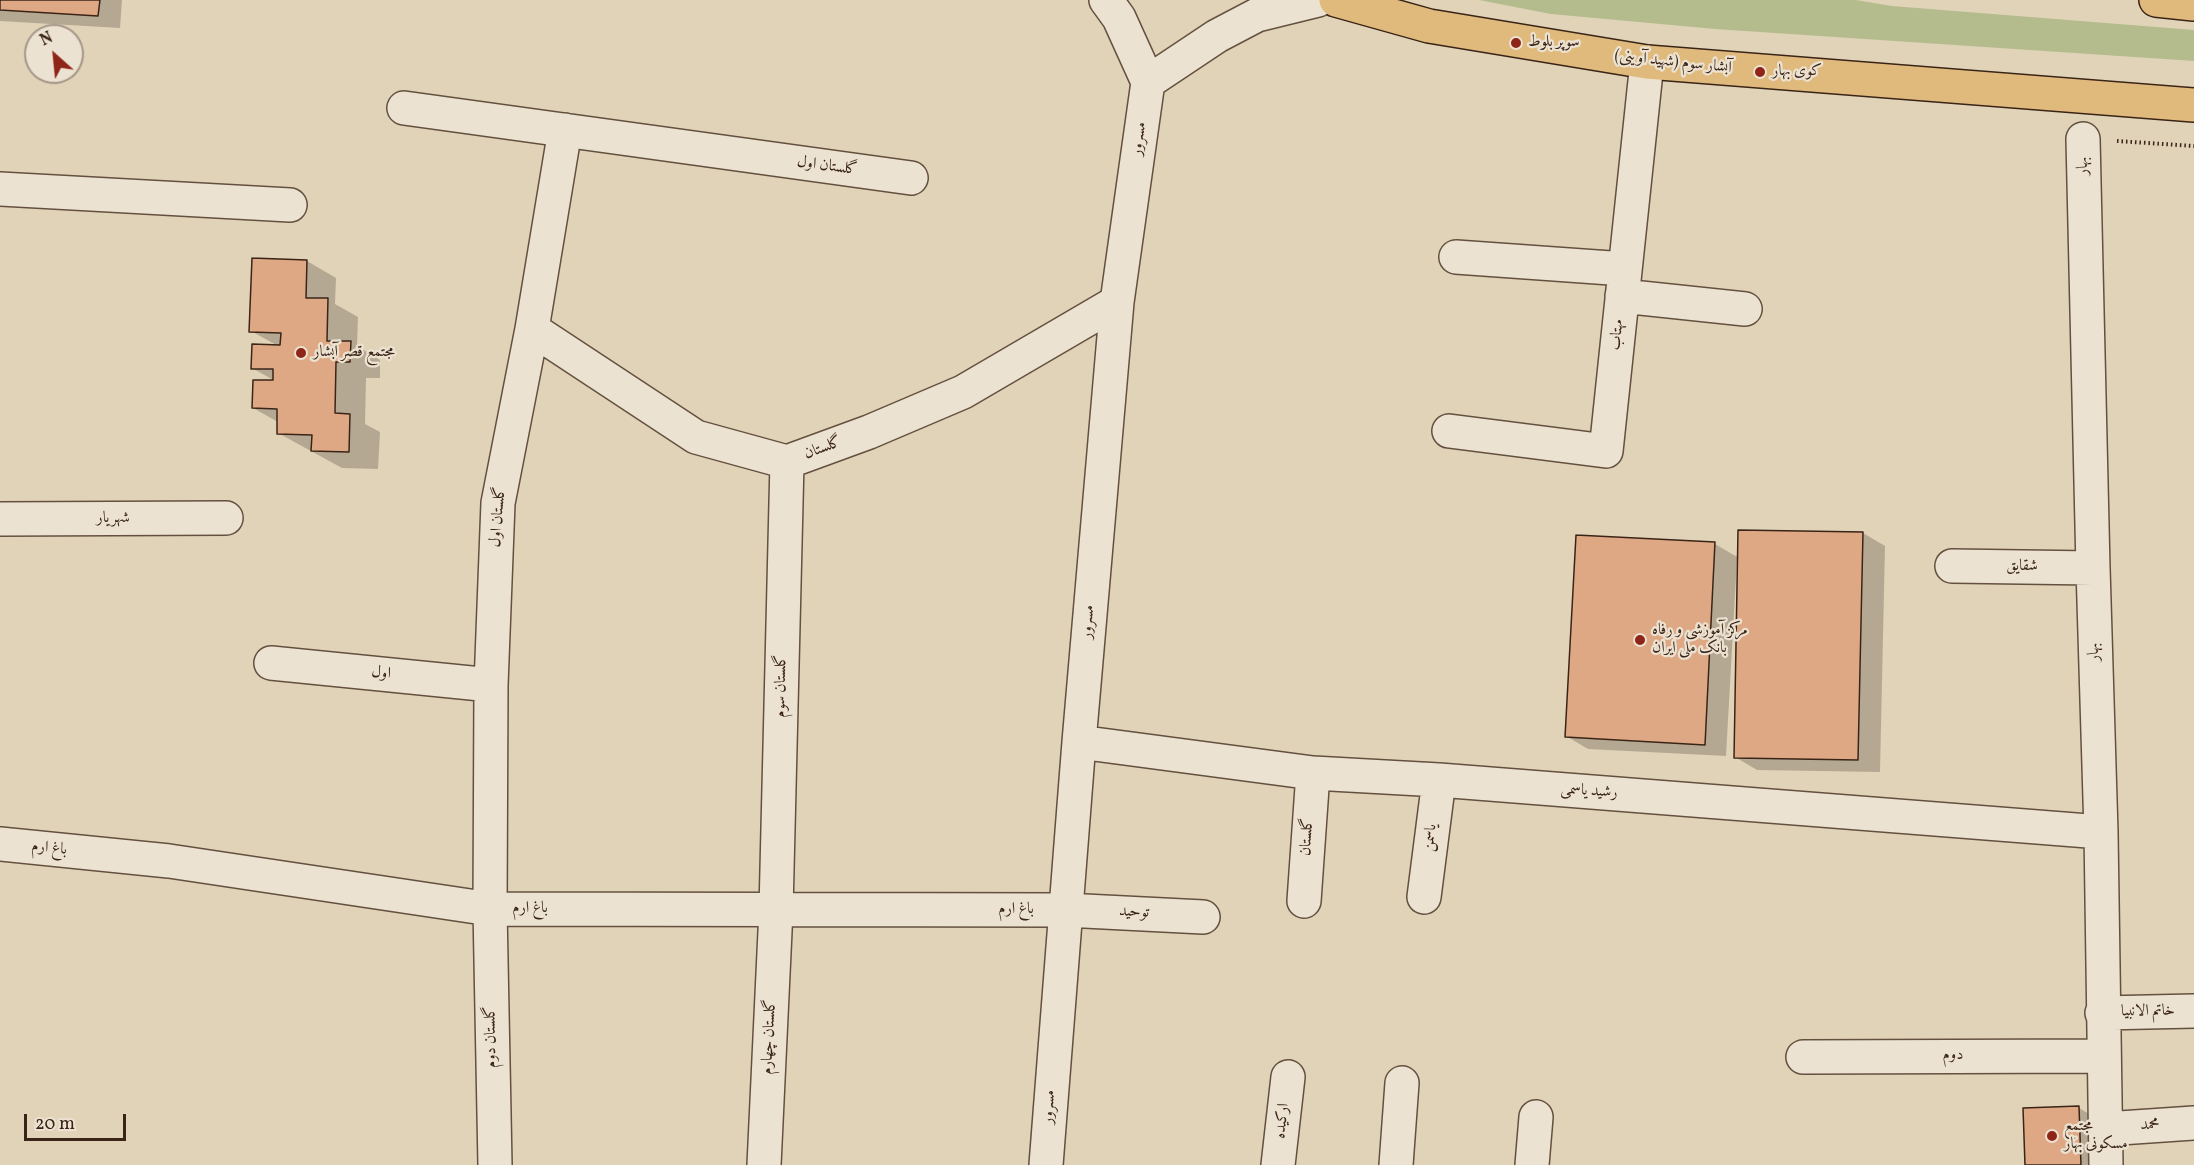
<!DOCTYPE html>
<html>
<head>
<meta charset="utf-8">
<style>
  body { margin:0 }
  #map { position:relative; width:2194px; height:1165px; overflow:hidden; background:#e1d3b8; font-family:Vollkorn,serif }
  canvas { display:block }
  .north { position:absolute; left:24px; top:24px; width:60px; height:60px; box-sizing:border-box; background:#ece2d1; border:2px solid #a59687; border-radius:50%; rotate:333deg; font-size:16px; font-weight:700; line-height:24px; text-align:center; color:#3a2417 }
  .north::after { content:''; display:block; margin:auto; width:21px; height:27px; background:#8f2418; clip-path:polygon(50% 0,100% 100%,50% 72%,0 100%) }
  .scale { position:absolute; left:24px; top:1114px; width:102px; height:27px; box-sizing:border-box; border:3px solid #3a2417; border-top:0; padding-left:8px; font-size:18px; line-height:21px; white-space:nowrap; color:#3a2417; -webkit-text-stroke:4px #ece2d1; paint-order:stroke }
</style>
</head>
<body>
<div id="map">
<canvas width="2194" height="1165"></canvas>
<div class="north">N</div>
<div class="scale">20 m</div>
</div>
<script>
const c = document.querySelector('canvas').getContext('2d');
c.lineJoin = 'round';
function paint(path, color) { c.fillStyle = color; c.fill(path, 'evenodd'); }
const toPath = rows => new Path2D(rows.map(r => 'M' + r).join(''));
function trace(path, color, width, dash) { c.strokeStyle = color; c.lineWidth = width; c.lineCap = dash ? 'butt' : 'round'; c.setLineDash(dash || []); c.stroke(path); }
function drawText(font, color, halo, rows, align = 'center') {
  c.font = font + ' Vollkorn,Amiri,serif'; c.lineWidth = 4.5; c.setLineDash([]); c.textBaseline = 'middle'; c.strokeStyle = halo; c.fillStyle = color; for (const [text, x, y, turn = 0] of rows) {
    c.save(); c.translate(x, y); c.rotate((+turn || 0) * Math.PI / 180); c.textAlign = isNaN(turn) ? turn : align; if (halo) c.strokeText(text, 0, 0); c.fillText(text, 0, 0); c.restore();
  }
}
paint(toPath([
  [1479,0,1856,0,1892,6,2194,30,2194,61,1715,29,1551,14]
]), '#b4bc8e');
paint(toPath([
  [0,0,122,0,120,28,0,21],
  [307,261,336,278,335,304,358,317,357,346,380,360,380,378,366,378,365,424,380,432,378,469,342,468,278,433,278,422,253,408,277,382,252,368,278,346,251,331],
  [1863,533,1885,546,1880,772,1757,770,1735,757,1739,559,1737,559,1726,756,1588,749,1566,736,1577,537,1715,544,1739,558],
  [2079,1108,2108,1125,2110,1165,2026,1165]
]), '#0003');
const building = toPath([
  [0,0,100,0,98,16,0,10,0,0],
  [252,258,307,260,306,298,328,298,327,341,351,341,350,362,336,362,335,413,350,414,349,452,311,451,312,435,277,434,277,409,252,408,253,380,273,380,273,369,251,369,252,344,280,345,281,333,249,332,252,258],
  [1738,530,1863,532,1858,760,1734,758,1738,530],
  [1576,535,1715,542,1705,745,1565,737,1576,535],
  [2079,1106,2081,1165,2025,1165,2023,1108,2079,1106]
]);
paint(building, '#dfa884');
trace(building, '#3a2417', 1.5);
const minor = toPath([
  [1106,0,1119,18,1148,82],
  [1148,82,1217,36,1257,15,1318,0],
  [404,108,911,178],
  [2083,139,2093,568,2101,832,2106,1165],
  [0,189,290,205],
  [1456,257,1625,269],
  [1622,296,1745,309],
  [532,329,696,437,787,462,869,432,963,392,1117,302],
  [1449,431,1606,451,1647,62],
  [0,519,226,518],
  [1952,566,2093,568],
  [271,663,491,685],
  [1079,742,1313,773,1439,780,2101,832],
  [0,844,169,861,490,909,1065,910,1203,917],
  [1424,897,1439,780],
  [1304,901,1313,773],
  [2102,1013,2194,1011],
  [1803,1057,2103,1056],
  [2105,1129,2194,1123],
  [495,1165,490,909,491,685,498,503,532,329,565,130],
  [764,1165,776,910,787,462],
  [1046,1165,1079,742,1117,302,1148,82],
  [1278,1165,1288,1077],
  [1396,1165,1402,1083],
  [1532,1165,1536,1117]
]);
const major = toPath([
  [1336,0,1429,26,1647,62,2194,105],
  [2156,0,2194,4]
]);
trace(minor, '#64503f', 36);
trace(major, '#3a2417', 36);
trace(toPath([
  [2117,141,2194,146]
]), '#3a2417', 4, [1.5, 3]);
trace(minor, '#ece2d1', 33);
trace(major, '#e0ba7c', 33);
for (const [x, y, r, color] of [
  [1516,43,6,"#8f2418"],
  [1760,72,6,"#8f2418"],
  [301,353,6,"#8f2418"],
  [1640,640,6,"#8f2418"],
  [2052,1136,6,"#8f2418"]
]) { const dot = new Path2D(); dot.arc(x, y, r, 0, 2 * Math.PI); c.fillStyle = color; c.fill(dot); trace(dot, '#ece2d1', 2); }
drawText('16px', '#3a2417', '#ece2d1', [
  ["سوپر بلوط",1528,43],
  ["کوی بهار",1772,72],
  ["مجتمع قصر آبشار",313,353],
  ["مرکز آموزشی و رفاه",1652,631],
  ["بانک ملی ایران",1652,649],
  ["مجتمع",2064,1127],
  ["مسکونی بهار",2064,1145]
], 'left');
drawText('16px', '#3a2417', '#ece2d1', [
  ["آبشار سوم (شهید آوینی)",1673,63,6],
  ["مسرور",1140,139,-82],
  ["بهار",2084,166,-91],
  ["گلستان اول",827,167,8],
  ["مهتاب",1618,335,-84],
  ["گلستان",823,449,-20],
  ["گلستان اول",499,517,-85],
  ["شهریار",113,519],
  ["شقایق",2022,567,1],
  ["مسرور",1089,622,-85],
  ["بهار",2095,652,-92],
  ["اول",381,674,6],
  ["گلستان سوم",782,686,-89],
  ["رشید یاسمی",1589,792,4],
  ["گلستان",1308,837,-86],
  ["یاسمن",1431,838,-83],
  ["باغ ارم",49,849,6],
  ["باغ ارم",530,909],
  ["باغ ارم",1016,910],
  ["توحید",1134,913,3],
  ["خاتم الانبیا",2148,1012,-1],
  ["گلستان دوم",492,1037,-91],
  ["گلستان چهارم",770,1037,-87],
  ["دوم",1953,1056],
  ["مسرور",1050,1107,-86],
  ["ارکیده",1283,1121,-84],
  ["محمد",2150,1126,-4]
]);
</script>
</body>
</html>
